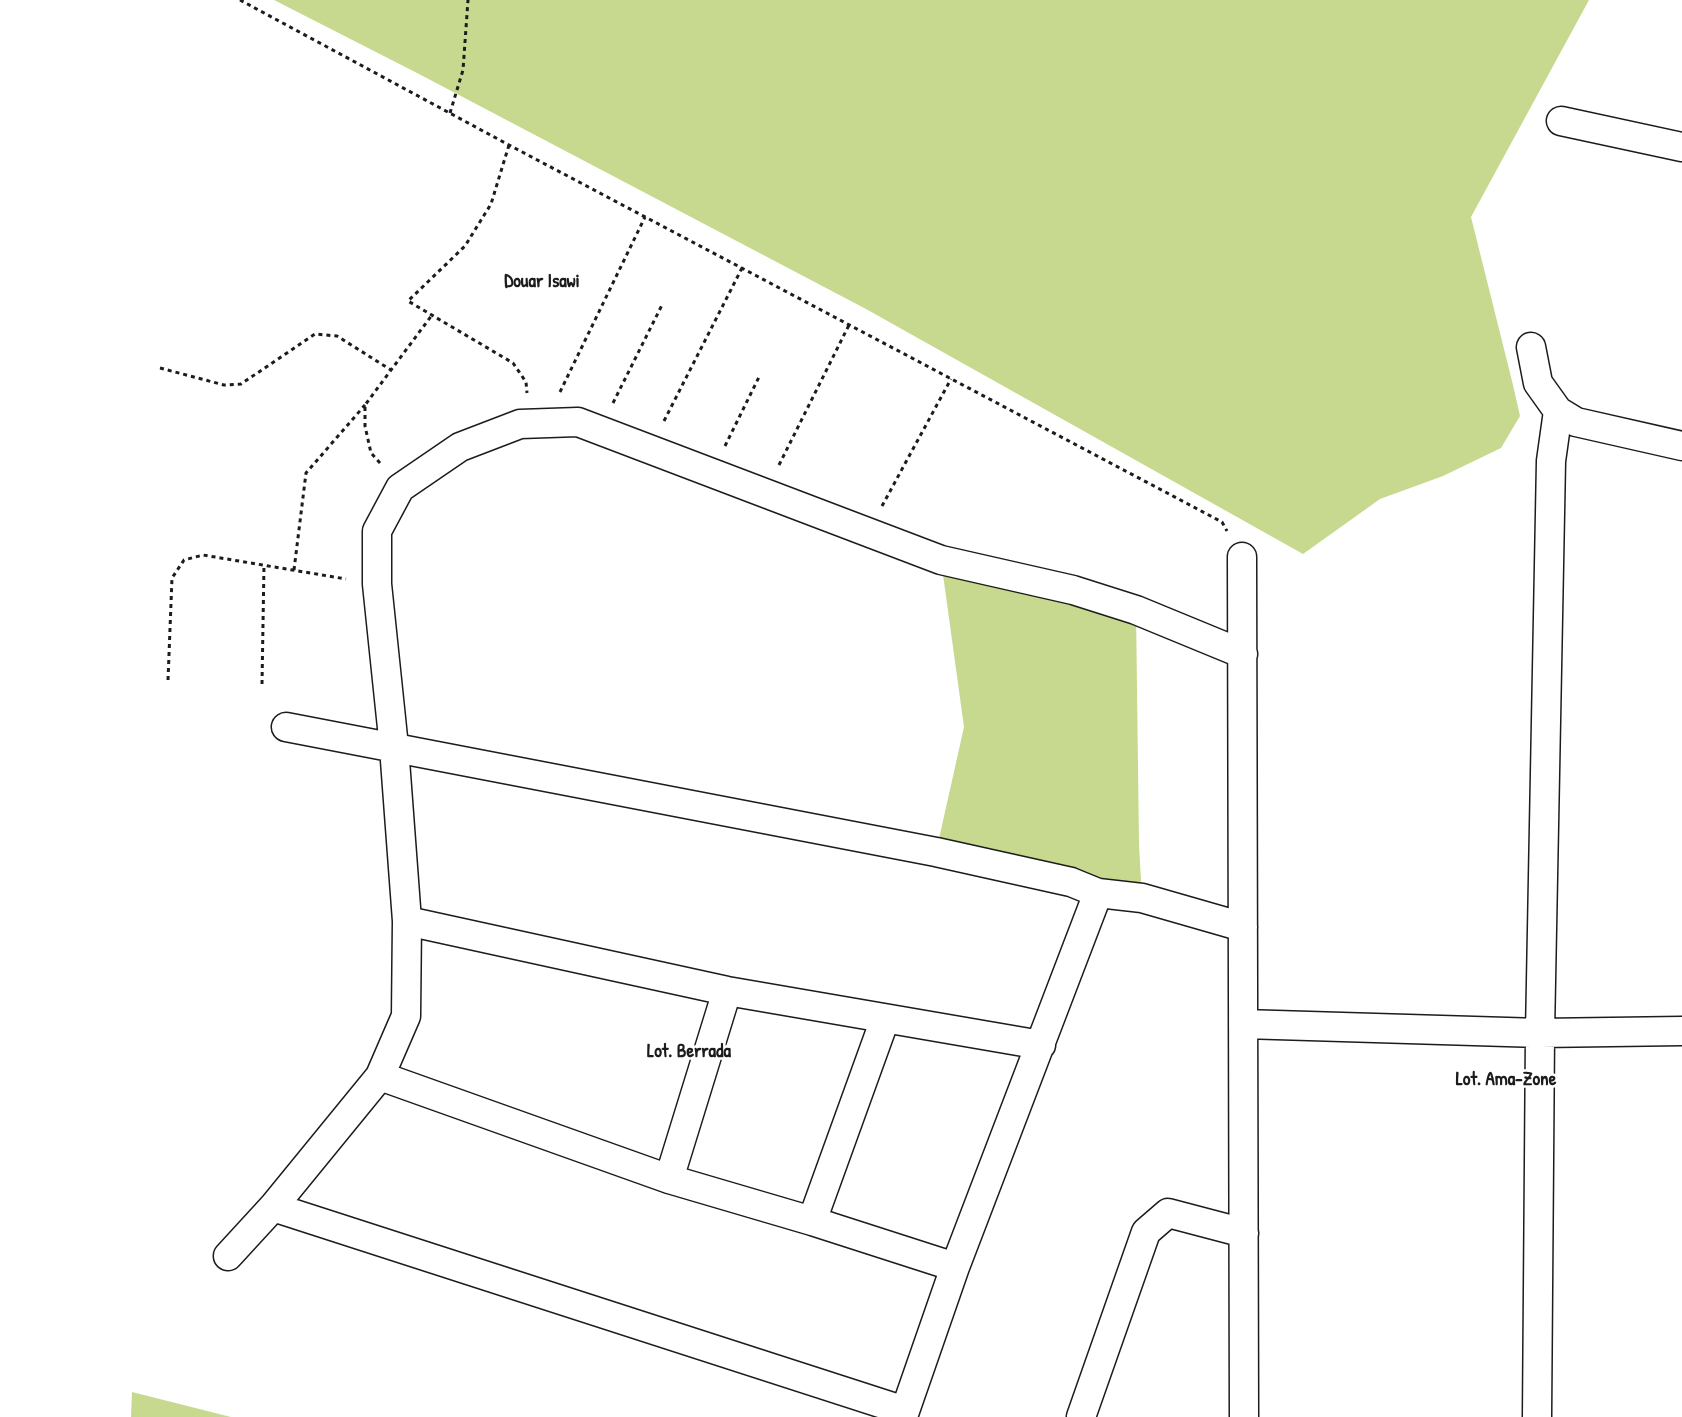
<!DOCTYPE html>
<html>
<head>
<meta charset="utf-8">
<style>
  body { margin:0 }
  canvas { display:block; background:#fff }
</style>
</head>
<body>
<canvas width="1682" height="1417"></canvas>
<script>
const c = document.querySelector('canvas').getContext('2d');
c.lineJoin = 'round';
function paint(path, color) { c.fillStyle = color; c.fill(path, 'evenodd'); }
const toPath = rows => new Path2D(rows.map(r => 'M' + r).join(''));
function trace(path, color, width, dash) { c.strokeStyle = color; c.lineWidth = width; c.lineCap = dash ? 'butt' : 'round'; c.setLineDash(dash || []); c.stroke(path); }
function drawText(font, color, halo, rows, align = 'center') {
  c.font = font + ' "Patrick Hand",sans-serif'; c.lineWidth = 5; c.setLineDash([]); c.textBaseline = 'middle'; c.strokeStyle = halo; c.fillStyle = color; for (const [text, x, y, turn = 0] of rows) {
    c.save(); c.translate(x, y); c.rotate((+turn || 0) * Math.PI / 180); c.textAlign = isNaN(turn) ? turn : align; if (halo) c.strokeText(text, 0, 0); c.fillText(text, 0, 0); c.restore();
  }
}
paint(toPath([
  [274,0,1589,0,1471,217,1513,385,1520,416,1501,448,1443,476,1380,499,1303,554,866,309,419,74],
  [941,560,1136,610,1139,845,1142,898,936,852,964,727],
  [132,1392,231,1417,131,1417]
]), '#c6d98e');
const minor = toPath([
  [1561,121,1682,147],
  [1531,347,1538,383,1558,411,1576,422,1682,446],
  [1242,557,1244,1417],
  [286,727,936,852,1071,882,1098,893,1142,898,1243,927],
  [407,921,727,991,1041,1045],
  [1243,1024,1540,1033,1682,1031],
  [380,1076,669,1179,812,1221,955,1267],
  [669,1179,727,991],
  [273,1207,905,1411,955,1267,1098,893],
  [812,1221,885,1019],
  [228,1256,273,1207,380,1076,406,1016,407,921,394,747,377,584,377,531,400,488,460,447,520,424,578,422,941,560,1073,590,1136,610,1243,654],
  [1081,1417,1146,1232,1168,1213,1244,1233],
  [1537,1417,1540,1033,1551,461,1558,411]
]);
trace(minor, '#1c1c1c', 31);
trace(toPath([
  [240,0,509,145,1222,522,1227,531],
  [450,113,463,70,468,0],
  [509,145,491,204,465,246,408,301,513,363,526,382,527,393],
  [160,368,224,385,241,384,315,334,337,336,391,370],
  [560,392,645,217],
  [613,403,662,305],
  [664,421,742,268],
  [725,446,760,375],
  [380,463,371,453,365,426,365,405,432,315],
  [779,465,849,325],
  [882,506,951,379],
  [294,570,306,473,365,405],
  [168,680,172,578,184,560,203,555,346,579],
  [262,684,264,565]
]), '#1c1c1c', 3, [4, 4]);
trace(minor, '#fff', 28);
drawText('bold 19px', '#1c1c1c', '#fff', [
  ["Douar Isawi",542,282],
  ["Lot. Berrada",689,1052],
  ["Lot. Ama-Zone",1506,1080]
]);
</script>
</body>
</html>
